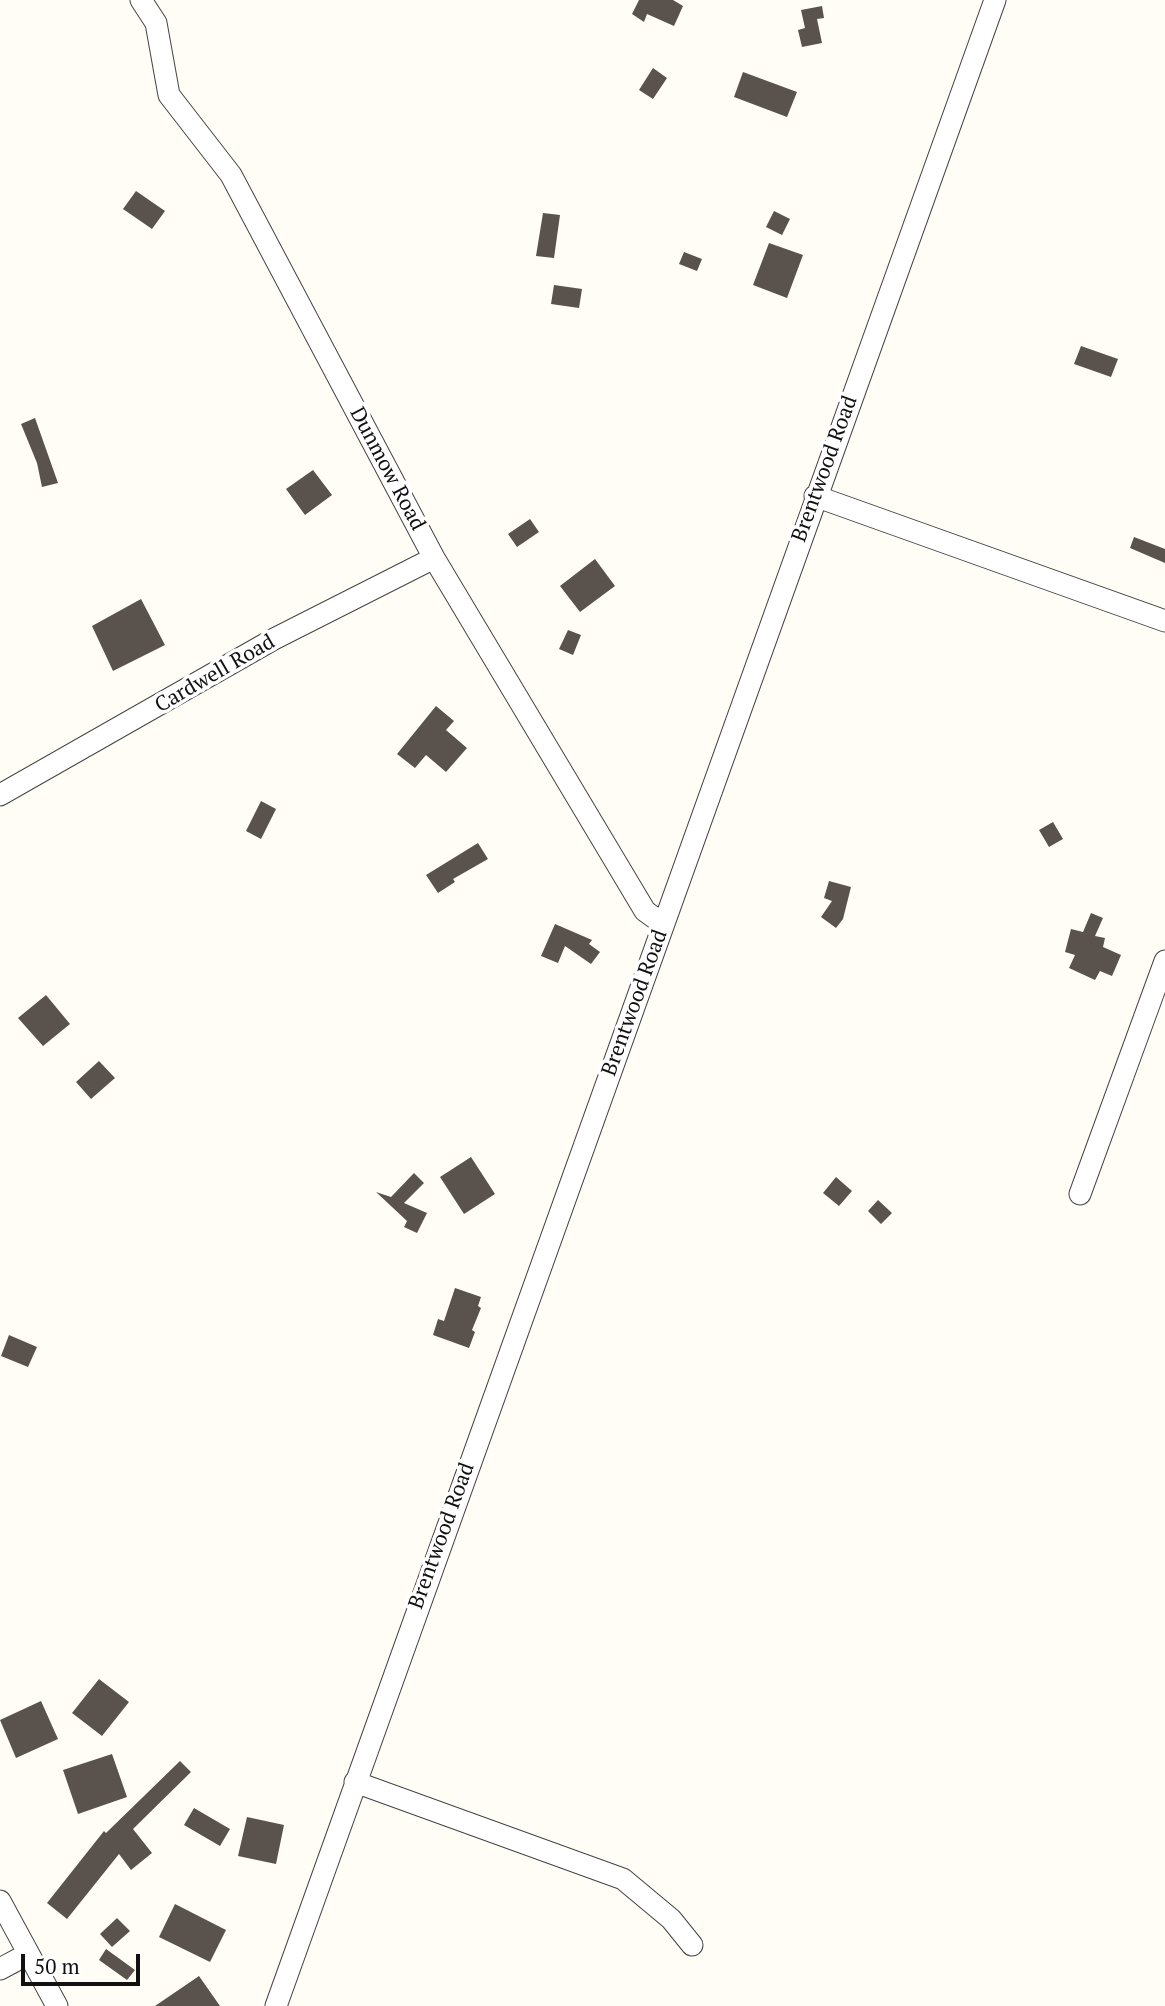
<!DOCTYPE html>
<html>
<head>
<meta charset="utf-8">
<style>
  body { margin:0 }
  #map { position:relative; width:1165px; height:2006px; overflow:hidden; background:#fffdf5; font-family:"PT Serif",serif }
  canvas { display:block }
  .scale { position:absolute; left:21px; top:1954px; width:119px; height:32px; box-sizing:border-box; border:4px solid #111; border-top:0; padding-left:9px; font-size:21px; line-height:24px; white-space:nowrap; color:#111; -webkit-text-stroke:5px #fff; paint-order:stroke }
</style>
</head>
<body>
<div id="map">
<canvas width="1165" height="2006"></canvas>
<div class="scale">50 m</div>
</div>
<script>
const c = document.querySelector('canvas').getContext('2d');
c.lineJoin = 'round';
function paint(path, color) { c.fillStyle = color; c.fill(path, 'evenodd'); }
const toPath = rows => new Path2D(rows.map(r => 'M' + r).join(''));
function trace(path, color, width, dash) { c.strokeStyle = color; c.lineWidth = width; c.lineCap = dash ? 'butt' : 'round'; c.setLineDash(dash || []); c.stroke(path); }
function drawText(font, color, halo, rows, align = 'center') {
  c.font = font + ' "PT Serif",serif'; c.lineWidth = 7; c.setLineDash([]); c.textBaseline = 'middle'; c.strokeStyle = halo; c.fillStyle = color; for (const [text, x, y, turn = 0] of rows) {
    c.save(); c.translate(x, y); c.rotate((+turn || 0) * Math.PI / 180); c.textAlign = isNaN(turn) ? turn : align; if (halo) c.strokeText(text, 0, 0); c.fillText(text, 0, 0); c.restore();
  }
}
paint(toPath([
  [639,0,673,0,683,6,674,26,647,14,644,22,632,14],
  [822,6,824,18,817,19,822,43,802,47,798,30,805,28,801,10],
  [653,68,667,78,653,99,639,90],
  [743,72,797,92,787,117,734,97],
  [136,191,165,211,152,229,123,209],
  [774,211,790,219,782,235,766,227],
  [543,213,560,215,554,258,536,256],
  [769,243,803,255,787,298,753,285],
  [684,252,702,259,697,271,679,264],
  [554,285,582,289,579,308,551,304],
  [1081,346,1118,359,1111,377,1074,364],
  [35,418,58,483,42,487,37,463,21,424],
  [313,470,332,495,305,515,286,489],
  [530,519,539,532,517,547,508,534],
  [1134,537,1165,549,1165,563,1130,548],
  [595,559,615,586,580,612,560,586],
  [141,599,165,645,113,671,92,626],
  [568,630,581,635,573,655,559,649],
  [436,706,454,721,446,730,467,748,446,772,426,755,415,768,397,754],
  [261,801,276,809,261,839,246,831],
  [1053,822,1063,839,1049,847,1039,830],
  [478,843,488,859,453,879,455,882,438,893,426,875],
  [829,881,851,887,843,919,836,928,821,917,832,901,824,898],
  [1091,913,1103,918,1095,936,1105,938,1103,947,1121,955,1112,976,1100,971,1095,980,1069,968,1075,955,1065,952,1071,929,1083,932],
  [555,924,592,940,589,944,600,952,591,964,565,946,558,963,541,956],
  [46,995,70,1024,43,1046,18,1018],
  [99,1061,115,1078,91,1099,76,1082],
  [471,1157,495,1194,464,1214,440,1177],
  [414,1173,424,1183,404,1203,427,1213,417,1233,404,1227,407,1221,376,1192,391,1197],
  [836,1177,852,1191,839,1206,823,1193],
  [878,1200,892,1213,881,1224,868,1211],
  [455,1288,481,1297,478,1306,481,1308,472,1330,475,1332,469,1348,433,1335,438,1319,444,1321],
  [9,1335,37,1347,28,1367,1,1356],
  [99,1679,129,1702,102,1736,72,1713],
  [41,1701,58,1739,16,1758,0,1720],
  [112,1754,127,1797,78,1814,63,1770],
  [180,1761,191,1772,133,1829,152,1853,131,1870,119,1854,67,1919,47,1903,104,1831,106,1833],
  [194,1808,230,1829,220,1846,184,1825],
  [247,1817,284,1825,276,1864,238,1856],
  [175,1904,226,1930,210,1962,159,1937],
  [117,1918,130,1931,112,1947,100,1934],
  [106,1949,135,1970,127,1980,99,1960],
  [199,1976,220,2006,155,2006]
]), '#5a524d');
const minor = toPath([
  [141,0,156,23,169,95,231,175,434,558,645,911,663,924],
  [815,496,1165,621],
  [0,795,274,639,434,558],
  [1080,1194,1165,961],
  [355,1782,623,1879,671,1919,692,1945],
  [0,1901,57,2006],
  [0,1969,28,1954],
  [276,2006,995,0]
]);
trace(minor, '#444', 23);
trace(minor, '#fff', 21);
drawText('21px', '#111', '#fff', [
  ["Dunmow Road",387,469,62],
  ["Brentwood Road",825,469,-70],
  ["Cardwell Road",215,674,-30],
  ["Brentwood Road",635,1003,-70],
  ["Brentwood Road",442,1536,-70]
]);
</script>
</body>
</html>
